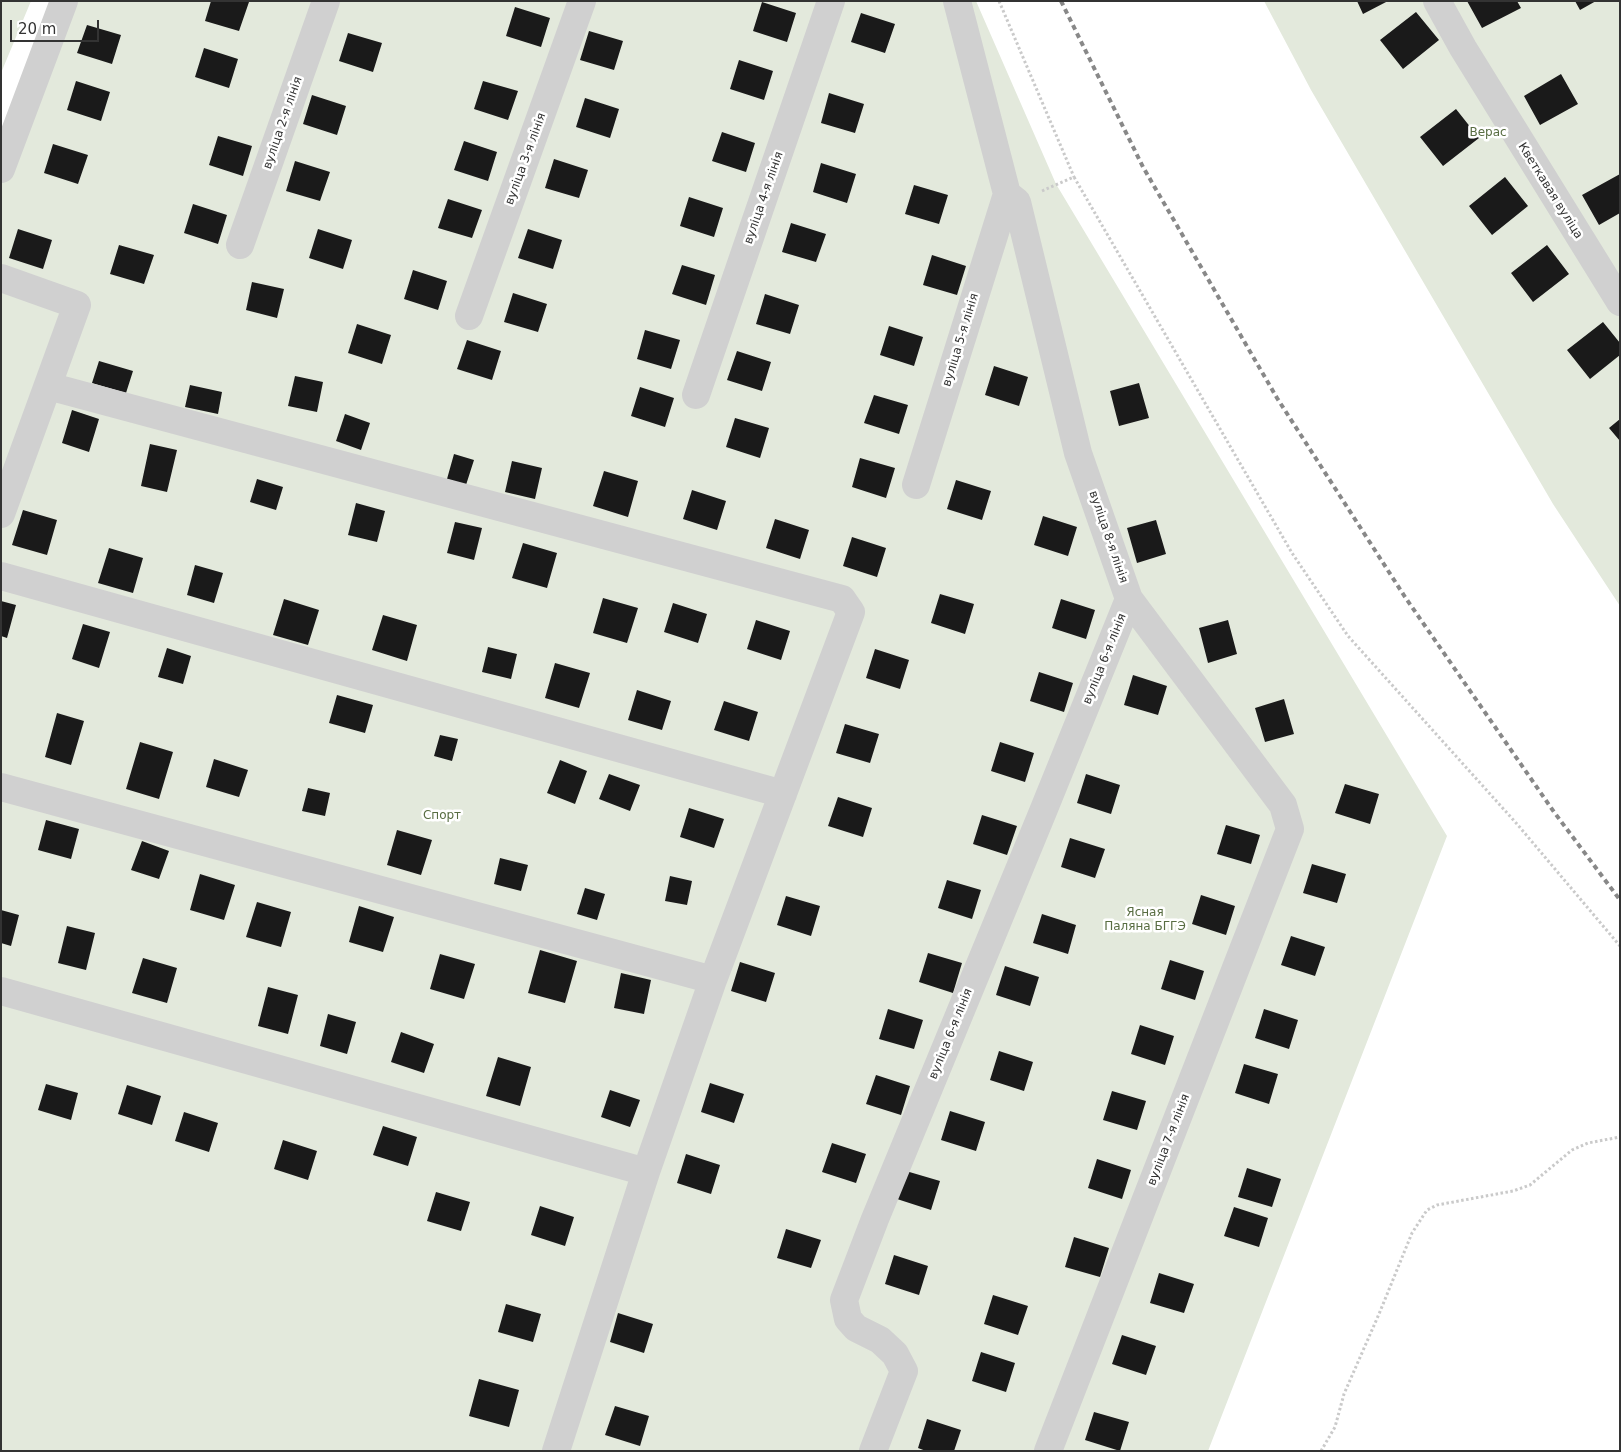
<!DOCTYPE html>
<html>
<head>
<meta charset="utf-8">
<style>
  body { margin:0 }
  #map { position:relative; width:1621px; height:1452px; overflow:hidden; background:#fff; font-family:"DejaVu Sans",sans-serif }
  canvas { display:block }
  .frame { position:absolute; inset:0; border:2px solid #333; pointer-events:none }
  .scale { position:absolute; left:10px; top:20px; width:89px; height:22px; box-sizing:border-box; border:2px solid #333; border-top:0; padding-left:6px; font-size:15px; line-height:18px; white-space:nowrap; color:#333; -webkit-text-stroke:4px #fff; paint-order:stroke }
</style>
</head>
<body>
<div id="map">
<canvas width="1621" height="1452"></canvas>
<div class="frame"></div>
<div class="scale">20 m</div>
</div>
<script>
const c = document.querySelector('canvas').getContext('2d');
c.lineJoin = 'round';
function paint(path, color) { c.fillStyle = color; c.fill(path, 'evenodd'); }
const toPath = rows => new Path2D(rows.map(r => 'M' + r).join(''));
function trace(path, color, width, dash) { c.strokeStyle = color; c.lineWidth = width; c.lineCap = dash ? 'butt' : 'round'; c.setLineDash(dash || []); c.stroke(path); }
function drawText(font, color, halo, rows, align = 'center') {
  c.font = font + ' "DejaVu Sans",sans-serif'; c.lineWidth = 5; c.setLineDash([]); c.textBaseline = 'middle'; c.strokeStyle = halo; c.fillStyle = color; for (const [text, x, y, turn = 0] of rows) {
    c.save(); c.translate(x, y); c.rotate((+turn || 0) * Math.PI / 180); c.textAlign = isNaN(turn) ? turn : align; if (halo) c.strokeText(text, 0, 0); c.fillText(text, 0, 0); c.restore();
  }
}
paint(toPath([
  [1,1,31,1,1,73],
  [50,1,976,1,1056,184,1447,836,1208,1451,1,1451,1,139],
  [1264,1,1620,1,1620,606,1553,504,1311,90]
]), '#e3e9dc');
paint(toPath([
  [211,1,249,2,239,31,205,21],
  [1357,1,1388,1,1363,14],
  [1467,1,1517,1,1521,8,1482,28],
  [1575,1,1596,1,1580,10],
  [762,2,796,13,787,42,753,31],
  [515,7,550,18,541,47,506,36],
  [1416,12,1439,40,1403,69,1380,40],
  [861,13,895,24,885,53,851,42],
  [87,25,121,35,112,64,77,53],
  [589,31,623,41,614,70,580,60],
  [348,33,382,43,373,72,339,61],
  [204,48,238,59,229,88,195,77],
  [739,60,773,71,764,100,730,89],
  [1561,74,1578,104,1540,125,1524,96],
  [76,81,110,92,101,121,67,110],
  [483,81,518,91,508,120,474,109],
  [829,93,864,104,855,133,821,123],
  [312,95,346,106,337,135,303,124],
  [585,98,619,109,610,138,576,127],
  [1456,109,1479,138,1443,166,1420,137],
  [722,132,755,143,746,172,712,161],
  [218,136,252,146,243,176,209,165],
  [464,141,497,152,488,181,454,170],
  [53,144,88,155,78,184,44,173],
  [554,159,588,170,579,198,545,188],
  [295,161,330,172,320,201,286,191],
  [821,163,856,174,847,203,813,192],
  [1620,174,1620,213,1599,225,1582,195],
  [1505,177,1528,206,1492,235,1469,206],
  [914,185,948,195,939,224,905,214],
  [689,197,723,208,714,237,680,226],
  [448,199,482,210,472,238,438,228],
  [193,204,227,215,218,244,184,233],
  [791,223,826,234,816,262,782,252],
  [18,229,52,240,43,269,9,258],
  [318,229,352,240,343,269,309,258],
  [528,229,562,240,553,269,518,258],
  [119,245,154,255,144,284,110,274],
  [1547,245,1569,274,1533,302,1511,273],
  [932,255,966,266,957,295,923,285],
  [682,265,715,275,706,305,672,294],
  [413,270,447,281,438,310,404,299],
  [252,282,284,289,277,318,246,310],
  [513,293,547,304,538,332,504,322],
  [765,294,799,305,790,334,756,324],
  [1603,322,1620,343,1620,355,1590,379,1567,350],
  [357,324,391,335,382,364,348,353],
  [889,326,923,337,914,366,880,355],
  [645,330,680,340,671,369,637,359],
  [467,340,501,351,492,380,457,369],
  [737,351,771,362,762,391,727,380],
  [99,361,133,371,126,393,92,383],
  [994,366,1028,377,1019,406,985,395],
  [295,376,323,382,317,412,288,406],
  [1139,383,1149,418,1119,426,1110,391],
  [190,385,222,392,218,414,185,407],
  [640,387,674,398,665,427,631,416],
  [874,395,908,405,899,434,864,423],
  [72,410,99,419,89,452,62,443],
  [345,414,370,423,361,450,336,441],
  [735,418,769,428,760,458,726,447],
  [1620,419,1620,441,1609,428],
  [150,444,177,450,167,492,141,486],
  [454,454,474,460,466,485,447,479],
  [860,458,895,468,886,498,852,487],
  [512,461,542,468,535,499,505,492],
  [604,471,638,481,628,517,593,506],
  [257,479,283,487,276,510,250,502],
  [956,480,991,491,982,520,947,509],
  [692,490,726,501,717,530,683,519],
  [356,503,385,511,377,542,348,535],
  [23,510,57,520,47,555,12,545],
  [1043,516,1077,527,1068,556,1034,545],
  [775,519,809,530,800,559,766,548],
  [1156,520,1166,554,1137,563,1127,528],
  [455,522,482,528,474,560,447,553],
  [852,537,886,548,877,577,843,566],
  [523,543,557,553,547,588,512,578],
  [109,548,143,558,133,593,98,583],
  [195,565,223,573,214,603,187,595],
  [940,594,974,604,965,634,931,623],
  [603,598,638,608,627,643,593,633],
  [284,599,319,610,308,645,273,635],
  [1061,599,1095,610,1086,639,1052,628],
  [1,601,16,605,7,638,1,636],
  [673,603,707,614,698,643,664,632],
  [383,615,417,625,407,661,372,650],
  [756,620,790,631,781,660,747,649],
  [1228,620,1237,654,1208,663,1199,628],
  [83,624,110,632,99,668,72,659],
  [488,647,517,654,511,679,482,672],
  [167,648,191,656,183,684,158,677],
  [875,649,909,660,900,689,866,678],
  [555,663,590,673,579,708,545,698],
  [1039,672,1073,683,1064,712,1030,701],
  [1133,675,1167,686,1158,715,1124,705],
  [637,690,671,701,662,730,628,720],
  [337,695,373,705,365,733,329,723],
  [1284,699,1294,734,1265,742,1255,708],
  [724,701,758,712,749,741,714,730],
  [57,713,84,721,71,765,45,757],
  [845,724,879,734,870,763,836,753],
  [440,735,458,739,452,761,434,756],
  [140,742,173,752,159,799,126,789],
  [1000,742,1034,753,1025,782,991,771],
  [214,759,248,770,239,797,206,787],
  [560,760,587,771,575,804,547,793],
  [609,774,640,785,630,811,599,799],
  [1086,774,1120,785,1111,814,1077,803],
  [1345,784,1379,794,1370,824,1335,813],
  [308,788,330,793,325,816,302,811],
  [838,797,872,808,863,837,828,826],
  [689,808,724,819,714,848,680,837],
  [982,815,1017,826,1007,855,973,844],
  [46,820,79,829,71,859,38,850],
  [1226,825,1260,835,1251,864,1217,854],
  [397,830,432,840,421,875,387,865],
  [1070,838,1105,849,1095,878,1061,867],
  [142,841,169,851,159,879,131,870],
  [500,858,528,865,521,891,494,884],
  [1312,864,1346,874,1337,903,1303,893],
  [200,874,235,885,224,920,190,910],
  [670,876,692,881,687,905,665,901],
  [947,880,981,890,972,919,938,908],
  [585,888,605,894,597,920,577,914],
  [1201,895,1235,906,1226,935,1192,924],
  [786,896,820,906,811,936,777,925],
  [257,902,291,912,281,947,246,937],
  [359,906,394,917,383,952,349,942],
  [1,910,19,915,11,946,1,943],
  [1042,914,1076,925,1068,954,1033,943],
  [67,926,95,933,86,970,58,963],
  [1291,936,1325,947,1315,976,1281,965],
  [540,950,577,961,565,1003,528,993],
  [928,953,962,963,953,993,919,982],
  [440,954,475,964,464,999,430,989],
  [143,958,177,968,167,1003,132,993],
  [1170,960,1204,971,1195,1000,1161,989],
  [740,962,775,973,766,1002,731,991],
  [1005,966,1039,977,1030,1006,996,995],
  [621,973,651,980,644,1014,614,1008],
  [268,987,298,995,288,1034,258,1026],
  [888,1009,923,1020,914,1049,879,1039],
  [1264,1009,1298,1020,1289,1049,1255,1038],
  [328,1014,356,1022,347,1054,320,1046],
  [1140,1025,1174,1036,1165,1065,1131,1054],
  [401,1032,434,1044,424,1073,391,1062],
  [999,1051,1033,1062,1024,1091,990,1080],
  [498,1057,531,1067,520,1106,486,1096],
  [1244,1064,1278,1074,1269,1104,1235,1093],
  [876,1075,910,1086,901,1115,866,1104],
  [710,1083,744,1094,734,1123,701,1112],
  [46,1084,78,1093,71,1120,38,1110],
  [127,1085,161,1096,152,1125,118,1114],
  [610,1090,640,1100,630,1127,601,1117],
  [1112,1091,1146,1101,1137,1130,1103,1120],
  [950,1111,985,1122,976,1151,941,1140],
  [184,1112,218,1123,209,1152,175,1141],
  [383,1126,417,1137,408,1166,373,1155],
  [283,1140,317,1151,308,1180,274,1169],
  [832,1143,866,1154,856,1183,822,1172],
  [686,1154,720,1165,711,1194,677,1183],
  [1097,1159,1131,1170,1122,1199,1088,1188],
  [1247,1168,1281,1179,1272,1207,1238,1197],
  [906,1171,940,1181,931,1210,897,1199],
  [436,1192,470,1202,461,1231,427,1221],
  [540,1206,574,1217,565,1246,531,1235],
  [1234,1207,1268,1218,1259,1247,1224,1236],
  [786,1229,821,1240,811,1268,777,1258],
  [1074,1237,1109,1248,1100,1277,1065,1267],
  [894,1255,928,1266,919,1295,885,1284],
  [1159,1273,1194,1284,1184,1313,1150,1303],
  [993,1295,1028,1306,1018,1335,984,1324],
  [506,1304,541,1314,533,1342,498,1332],
  [618,1313,653,1324,644,1353,610,1342],
  [1122,1335,1156,1346,1146,1375,1112,1364],
  [981,1352,1015,1363,1006,1392,972,1381],
  [479,1379,519,1390,509,1427,469,1416],
  [615,1406,649,1416,640,1446,605,1435],
  [1094,1412,1129,1422,1120,1451,1085,1440],
  [927,1419,961,1430,954,1451,926,1451,918,1448]
]), '#1a1a1a');
trace(toPath([
  [999,1,1074,177],
  [1042,191,1074,177,1292,553,1348,636,1517,824,1620,946],
  [1321,1451,1335,1427,1344,1394,1379,1314,1412,1233,1427,1210,1437,1205,1513,1191,1530,1185,1572,1150,1588,1143,1620,1137]
]), '#cacaca', 3, [2.5, 2.5]);
trace(toPath([
  [957,1,1007,194,1017,202,1078,453,1129,599,1283,805,1290,829,1048,1451],
  [1437,1,1463,48,1620,302],
  [1,169,64,1],
  [240,245,326,1],
  [1,278,77,305,1,514],
  [469,316,582,1],
  [48,386,842,599,851,612,713,980,646,1172,556,1451],
  [696,395,831,1],
  [916,485,1007,194],
  [1,576,783,794],
  [1,787,713,980],
  [1,991,646,1172],
  [873,1451,904,1371,895,1354,880,1340,856,1328,848,1319,844,1300,875,1219,1044,809,1129,599]
]), '#d0d0d0', 28);
trace(toPath([
  [1061,1,1143,167,1277,398,1405,597,1554,812,1620,900]
]), '#888', 4, [5, 4]);
drawText('12px', '#333', '#fff', [
  ["вуліца 2-я лінія",283,123,-71],
  ["вуліца 3-я лінія",526,159,-70],
  ["Кветкавая вуліца",1550,191,58],
  ["вуліца 4-я лінія",764,198,-71],
  ["вуліца 5-я лінія",961,340,-73],
  ["вуліца 8-я лінія",1108,537,71],
  ["вуліца 6-я лінія",1105,659,-68],
  ["вуліца 6-я лінія",951,1034,-68],
  ["вуліца 7-я лінія",1169,1140,-69]
]);
drawText('12px', '#586d42', '#fff', [
  ["Верас",1488,133],
  ["Спорт",442,816],
  ["Ясная",1145,913],
  ["Паляна БГГЭ",1145,927]
]);
</script>
</body>
</html>
